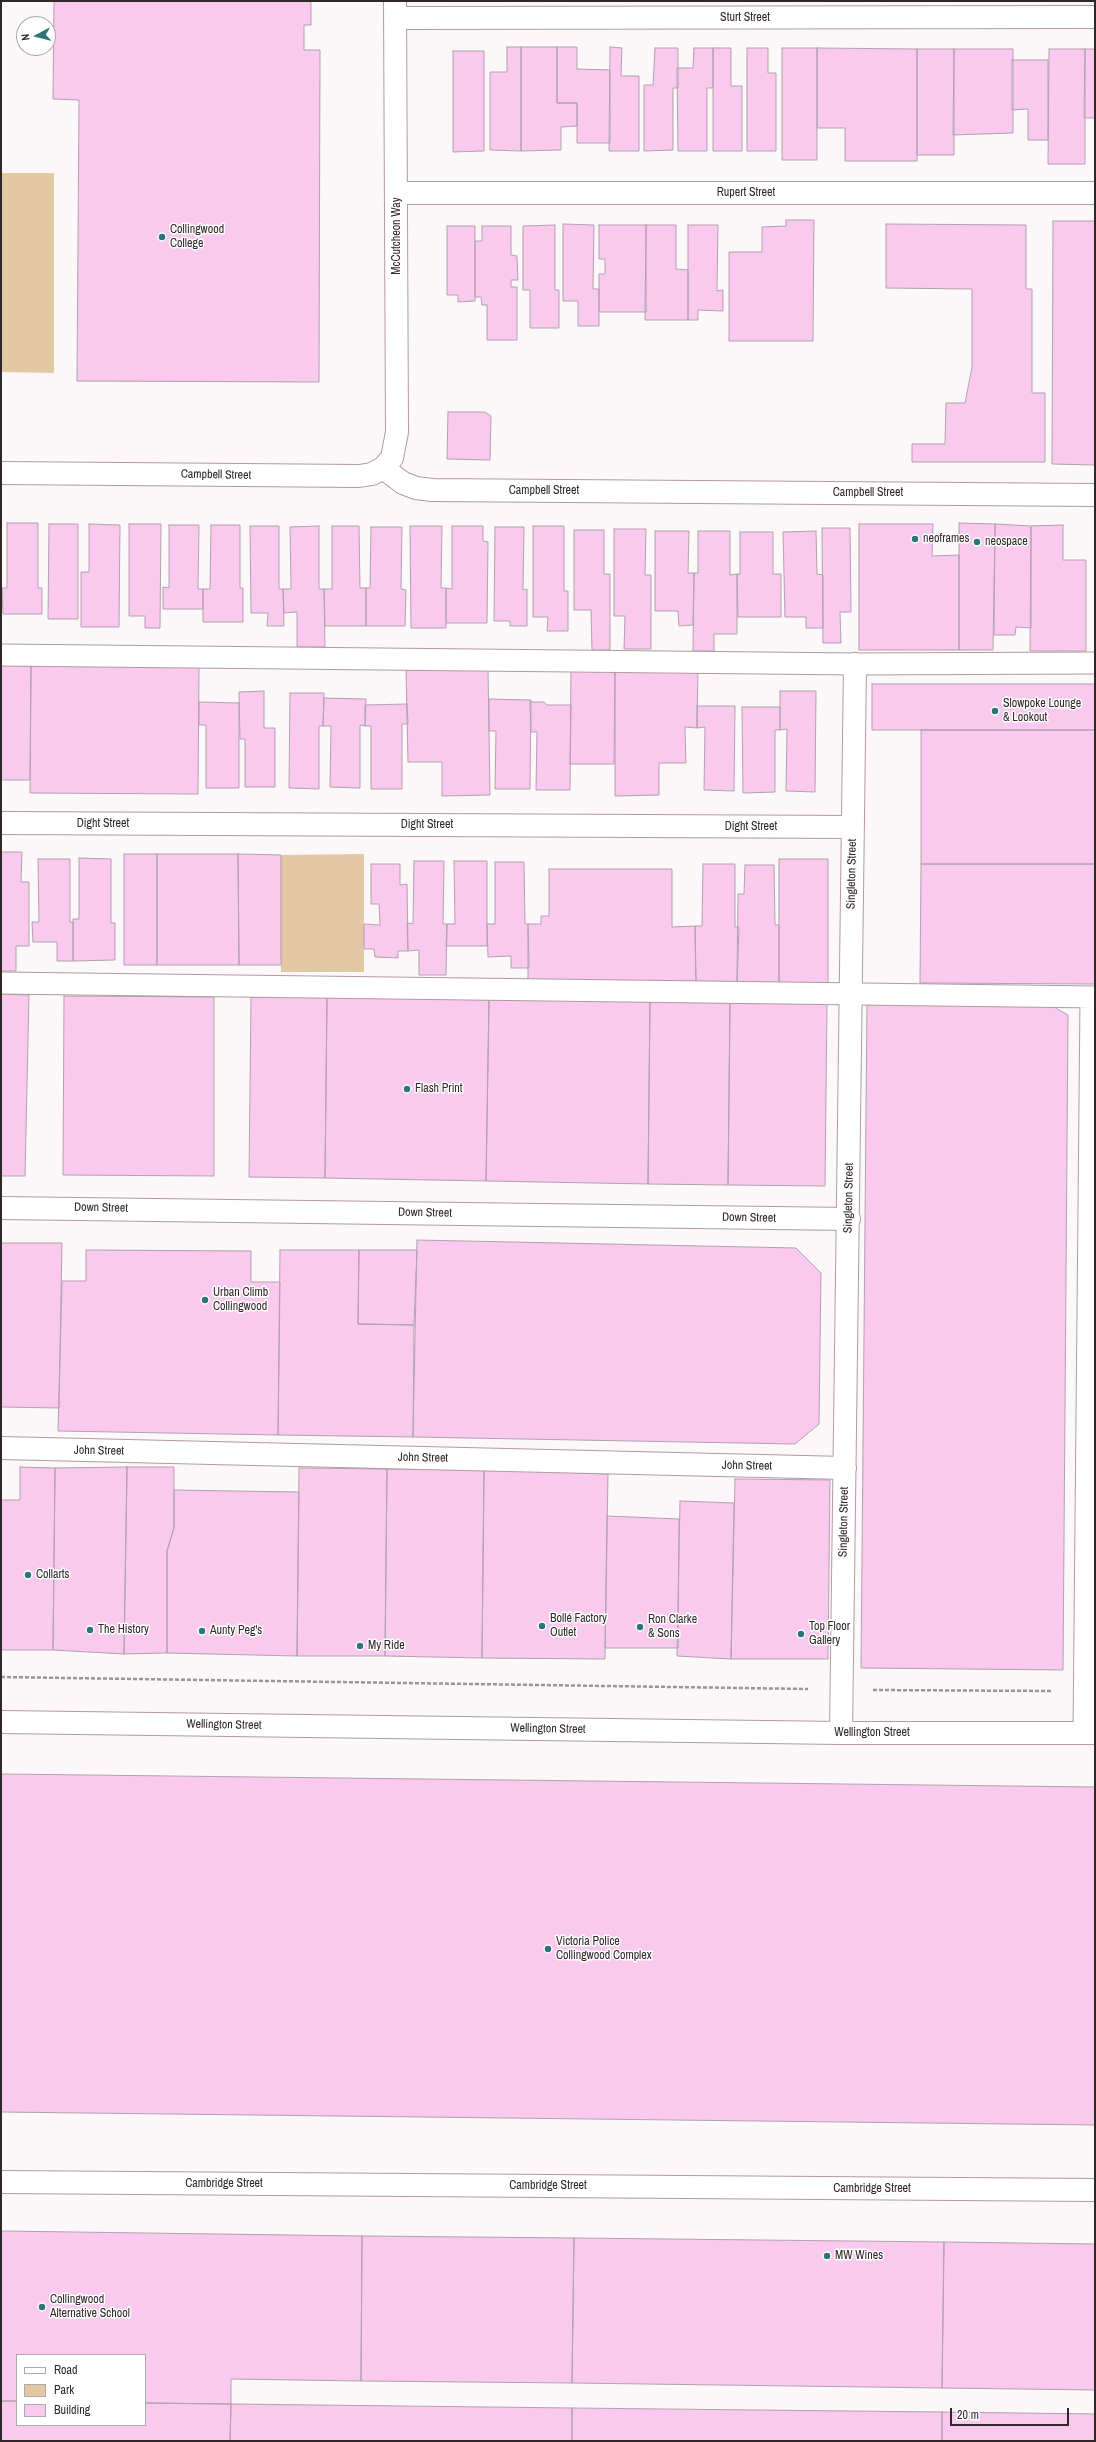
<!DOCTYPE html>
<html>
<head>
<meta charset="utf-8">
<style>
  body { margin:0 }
  #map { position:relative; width:1096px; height:2442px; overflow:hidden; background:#fcf7f8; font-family:"Archivo Narrow",sans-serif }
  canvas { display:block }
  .frame { position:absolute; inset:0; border:2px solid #302728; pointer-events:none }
  .legend { position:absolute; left:16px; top:2354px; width:130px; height:72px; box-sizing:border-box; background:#fff; border:1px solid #aca9a9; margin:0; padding:5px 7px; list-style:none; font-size:12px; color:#302728 }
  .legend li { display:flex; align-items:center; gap:8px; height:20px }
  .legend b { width:20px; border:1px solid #aca9a9 }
  .north { position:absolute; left:16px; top:16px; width:40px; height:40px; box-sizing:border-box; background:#fff; border:1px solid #aca9a9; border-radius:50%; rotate:263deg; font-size:11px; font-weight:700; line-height:16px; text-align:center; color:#302728 }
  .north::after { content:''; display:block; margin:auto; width:14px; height:18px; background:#2c767a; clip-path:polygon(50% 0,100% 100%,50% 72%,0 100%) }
  .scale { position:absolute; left:950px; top:2408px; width:119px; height:18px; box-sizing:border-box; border:2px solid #302728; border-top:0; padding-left:5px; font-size:12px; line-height:14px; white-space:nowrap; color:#302728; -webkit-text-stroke:3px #fff; paint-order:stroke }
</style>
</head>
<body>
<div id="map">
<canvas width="1096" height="2442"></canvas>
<div class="frame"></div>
<ul class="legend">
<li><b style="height:5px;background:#fff"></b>Road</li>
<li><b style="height:11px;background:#e4c8a4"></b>Park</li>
<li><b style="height:11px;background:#f9c9ee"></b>Building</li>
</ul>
<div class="north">N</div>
<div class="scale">20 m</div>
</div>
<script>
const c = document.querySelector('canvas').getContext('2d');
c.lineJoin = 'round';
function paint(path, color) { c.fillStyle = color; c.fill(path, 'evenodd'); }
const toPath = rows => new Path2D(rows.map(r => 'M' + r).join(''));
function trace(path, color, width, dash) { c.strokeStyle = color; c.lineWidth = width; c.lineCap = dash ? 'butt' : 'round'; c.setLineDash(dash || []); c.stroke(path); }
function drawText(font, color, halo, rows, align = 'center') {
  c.font = font + ' "Archivo Narrow",sans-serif'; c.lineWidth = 3; c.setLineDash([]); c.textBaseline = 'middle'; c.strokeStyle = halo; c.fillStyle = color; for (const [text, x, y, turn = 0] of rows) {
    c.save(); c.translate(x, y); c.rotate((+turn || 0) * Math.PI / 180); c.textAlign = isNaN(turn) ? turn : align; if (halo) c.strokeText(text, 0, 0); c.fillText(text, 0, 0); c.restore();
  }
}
paint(toPath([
  [1,173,54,173,54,373,1,372],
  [364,854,364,972,281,972,281,855]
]), '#e4c8a4');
const building = toPath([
  [54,1,311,1,311,25,304,25,304,50,320,50,319,382,77,381,79,100,53,99,54,1],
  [507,47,521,47,521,151,490,150,490,72,507,72,507,47],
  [521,47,557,47,557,103,577,103,577,126,561,127,561,150,521,151,521,47],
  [557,47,577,47,577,69,610,70,610,143,577,143,577,103,557,103,557,47],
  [610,47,622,48,621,76,639,76,639,151,609,151,610,47],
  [655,48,678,48,678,88,673,88,673,150,644,151,644,85,653,85,655,48],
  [694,48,713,48,713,88,707,88,707,151,678,151,677,68,693,68,694,48],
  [713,48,731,48,731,86,742,86,742,151,713,151,713,48],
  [747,48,768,48,768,73,776,73,776,151,747,151,747,48],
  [782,48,817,48,817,160,782,160,782,48],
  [817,48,917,49,917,161,845,161,845,128,817,128,817,48],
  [917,49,954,49,954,155,917,155,917,49],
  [954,49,1013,49,1013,133,953,135,954,49],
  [1049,49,1085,49,1085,164,1048,164,1049,49],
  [1085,49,1095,49,1095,118,1084,118,1085,49],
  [453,51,484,51,484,151,453,152,453,51],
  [1012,60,1048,60,1048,140,1028,140,1028,109,1012,110,1012,60],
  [786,220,814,220,813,341,729,341,729,252,762,252,762,227,786,226,786,220],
  [1053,221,1095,221,1095,465,1052,464,1053,221],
  [563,224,594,225,593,289,599,289,599,326,578,326,578,301,563,301,563,224],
  [886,224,1026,225,1026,289,1032,289,1032,393,1045,393,1045,462,912,462,912,444,945,444,946,403,965,403,972,367,972,289,886,288,886,224],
  [555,225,555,290,559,290,559,328,530,328,530,290,523,290,523,226,555,225],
  [599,225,646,225,646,312,599,312,599,274,605,274,605,259,599,259,599,225],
  [646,225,676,225,676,269,688,270,688,320,645,320,646,225],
  [688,225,718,225,717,291,723,290,723,311,698,310,698,320,688,320,688,225],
  [447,226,475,226,475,301,458,302,458,295,447,295,447,226],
  [482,226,511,226,511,255,517,256,518,280,511,280,511,287,517,287,517,340,487,340,487,305,482,305,481,297,475,297,475,241,482,241,482,226],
  [448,412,485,412,491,416,490,460,447,459,448,412],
  [7,523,38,523,38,588,42,588,42,614,3,614,2,588,7,588,7,523],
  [959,523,995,524,993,650,959,650,959,523],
  [49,524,78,524,78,619,48,619,49,524],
  [89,524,120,525,119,627,81,627,81,572,89,572,89,524],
  [129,524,161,524,160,628,145,628,145,616,129,616,129,524],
  [859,524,933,524,932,556,959,555,959,650,859,650,859,524],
  [995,524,1031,526,1031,628,1016,627,1015,635,994,635,995,524],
  [169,525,199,525,198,589,203,589,203,609,163,609,163,587,169,588,169,525],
  [211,525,240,525,240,588,243,588,243,622,203,622,203,589,210,589,211,525],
  [1063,525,1063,560,1086,560,1086,651,1030,651,1031,526,1063,525],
  [250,526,279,526,279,589,283,589,284,626,267,626,268,613,251,613,250,526],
  [319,526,319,589,324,589,325,647,297,647,297,612,284,613,283,589,291,589,290,527,319,526],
  [332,526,359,526,360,588,366,588,366,626,325,626,324,589,332,589,332,526],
  [410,526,442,526,441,588,446,588,446,628,411,628,410,526],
  [452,526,483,526,483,541,488,542,487,623,446,623,446,588,452,589,452,526],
  [533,526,564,526,564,591,568,591,568,631,547,631,548,617,533,617,533,526],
  [371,527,402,527,401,589,406,590,405,626,366,626,366,588,370,588,371,527],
  [495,527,524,527,523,590,527,589,527,626,510,626,510,621,494,621,495,527],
  [822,528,850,528,851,612,840,612,841,643,823,643,822,528],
  [614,529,646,529,645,575,651,575,651,649,624,649,625,616,614,616,614,529],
  [574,530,604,530,604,574,610,574,610,650,592,650,591,610,574,610,574,530],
  [655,531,689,531,688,573,694,573,693,625,679,626,678,611,655,611,655,531],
  [698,531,730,531,730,575,737,574,737,634,714,634,714,651,693,651,694,573,698,573,698,531],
  [816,531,817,574,823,575,823,628,806,628,806,617,785,617,783,532,816,531],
  [740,532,773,532,773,574,781,574,781,617,738,617,737,574,740,574,740,532],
  [1,588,2,588,2,609,1,609,1,588],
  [1,665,31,666,30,780,1,780,1,665],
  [31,666,199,667,198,794,30,793,31,666],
  [571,668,615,669,614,764,570,764,571,668],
  [488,669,490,795,442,796,442,762,408,762,406,670,488,669],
  [615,669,698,669,697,728,685,727,686,763,659,763,659,795,615,796,615,669],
  [872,684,1095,684,1095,730,872,730,872,684],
  [264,691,264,728,275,728,275,787,245,787,245,739,240,739,239,692,264,691],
  [780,691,816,691,815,792,786,791,787,729,780,730,780,691],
  [290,693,324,693,323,726,319,726,319,789,289,788,290,693],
  [324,698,366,699,365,726,360,725,360,788,330,787,331,726,323,726,324,698],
  [489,699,531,700,530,789,495,789,496,731,489,731,489,699],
  [199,702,239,703,239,788,206,788,206,725,199,725,199,702],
  [530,702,544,702,547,705,571,705,570,790,536,790,537,732,531,732,530,702],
  [407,704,408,724,402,724,402,789,371,789,371,726,365,726,365,705,407,704],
  [697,706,735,706,734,791,704,790,705,727,697,728,697,706],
  [742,707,780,707,780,730,775,730,775,792,743,793,742,707],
  [921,730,1095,730,1095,864,921,864,921,730],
  [1,852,22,852,21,882,29,882,29,946,16,946,16,971,1,971,1,852],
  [124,854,157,854,157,965,124,965,124,854],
  [157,854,238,854,239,965,157,965,157,854],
  [238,854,281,855,281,965,239,965,238,854],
  [79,858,111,859,111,923,115,923,115,960,73,961,73,919,79,919,79,858],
  [38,859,70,859,70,922,73,922,73,961,57,961,57,942,33,942,32,922,39,922,38,859],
  [779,859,828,859,828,984,779,984,779,859],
  [414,861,444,861,443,924,447,924,446,975,419,975,419,950,408,951,407,923,413,924,414,861],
  [454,861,487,861,487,946,446,946,447,924,455,924,454,861],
  [495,862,524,862,525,924,528,924,529,968,511,968,511,956,488,957,487,924,495,924,495,862],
  [371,864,400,864,400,885,407,884,408,951,398,951,398,958,375,957,374,949,364,949,364,924,380,925,379,904,371,904,371,864],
  [703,864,735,864,735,927,739,927,737,984,696,983,695,926,702,926,703,864],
  [921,864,1095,864,1095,984,920,983,921,864],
  [745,865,774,865,775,925,779,925,779,984,737,984,738,894,744,894,745,865],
  [549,869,672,869,672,927,695,926,696,983,528,983,528,924,541,924,541,916,549,916,549,869],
  [1,994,29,995,25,1176,1,1176,1,994],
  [64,996,214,997,214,1176,63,1175,64,996],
  [251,997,327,997,325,1178,249,1177,251,997],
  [327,997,489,1000,486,1181,325,1178,327,997],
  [489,1000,650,1001,648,1184,486,1181,489,1000],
  [650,1001,730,1002,728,1185,648,1184,650,1001],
  [730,1002,827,1003,825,1186,728,1185,730,1002],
  [867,1002,1047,1003,1068,1015,1063,1670,861,1668,867,1002],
  [417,1240,796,1248,821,1273,819,1424,795,1444,413,1437,417,1240],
  [1,1243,62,1243,59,1408,1,1407,1,1243],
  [86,1250,251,1251,251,1282,280,1282,278,1435,58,1431,62,1281,86,1281,86,1250],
  [280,1250,359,1250,358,1324,414,1325,413,1437,278,1435,280,1250],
  [359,1250,417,1250,414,1325,358,1324,359,1250],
  [20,1467,55,1468,53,1650,1,1650,1,1500,20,1500,20,1467],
  [127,1467,124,1654,53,1650,55,1468,127,1467],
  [127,1467,174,1467,174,1528,167,1551,167,1653,124,1654,127,1467],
  [299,1468,387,1469,385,1656,297,1656,299,1468],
  [387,1469,484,1469,482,1658,385,1656,387,1469],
  [484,1469,608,1474,605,1659,482,1658,484,1469],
  [735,1479,830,1480,828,1659,731,1659,735,1479],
  [174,1490,299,1492,297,1656,167,1653,167,1551,174,1528,174,1490],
  [680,1501,734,1503,731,1659,677,1656,680,1501],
  [607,1516,679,1519,678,1648,605,1648,607,1516],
  [1,1774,1095,1787,1095,2125,1,2112,1,1774],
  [1,2231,362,2236,361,2381,231,2379,231,2404,145,2403,145,2355,17,2355,17,2401,1,2401,1,2231],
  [362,2236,574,2238,572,2383,361,2381,362,2236],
  [574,2238,944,2242,942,2388,572,2383,574,2238],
  [944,2242,1095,2244,1095,2390,942,2388,944,2242],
  [1,2401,17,2401,17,2425,145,2425,145,2403,231,2404,230,2441,1,2441,1,2401],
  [231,2404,572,2408,572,2441,230,2441,231,2404],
  [572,2408,942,2412,942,2441,572,2441,572,2408],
  [942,2412,1095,2414,1095,2441,942,2441,942,2412]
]);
paint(building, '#f9c9ee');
trace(building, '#b2a1ae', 1);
const lane = toPath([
  [1,655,855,664,1095,663],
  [1,983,1095,997],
  [1084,1733,1091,997]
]);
const street = toPath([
  [395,18,1095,17],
  [397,193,1095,193],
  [383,468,403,483,416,488,432,490,1095,495],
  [1,473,359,476,372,474,383,468,392,458,397,432,395,1],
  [1,823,853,827],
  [1,1208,849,1219],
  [1,1448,845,1468],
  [841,1733,855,664],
  [1,2182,1095,2190]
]);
const secondary = toPath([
  [1,1722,841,1733,1095,1733]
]);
trace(lane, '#b19b9e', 23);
trace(street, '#b19b9e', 24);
trace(secondary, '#b19b9e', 24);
trace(toPath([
  [1,1677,808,1689],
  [873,1690,1052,1691]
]), '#9b9495', 2.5, [4, 2]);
trace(lane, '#fff', 21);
trace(street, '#fff', 22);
trace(secondary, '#fff', 22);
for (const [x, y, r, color] of [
  [162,237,4,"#2c767a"],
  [915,539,4,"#2c767a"],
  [977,542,4,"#2c767a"],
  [995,711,4,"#2c767a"],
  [407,1089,4,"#2c767a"],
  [205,1300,4,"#2c767a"],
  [28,1575,4,"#2c767a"],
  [542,1626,4,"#2c767a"],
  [640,1627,4,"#2c767a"],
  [90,1630,4,"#2c767a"],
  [202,1631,4,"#2c767a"],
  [801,1634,4,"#2c767a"],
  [360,1646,4,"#2c767a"],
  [548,1949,4,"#2c767a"],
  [827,2256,4,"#2c767a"],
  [42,2307,4,"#2c767a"]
]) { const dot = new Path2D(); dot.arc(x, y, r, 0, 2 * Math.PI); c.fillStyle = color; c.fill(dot); trace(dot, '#fff', 1.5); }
drawText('12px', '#302728', '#fff', [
  ["Sturt Street",745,18],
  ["Rupert Street",746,193],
  ["McCutcheon Way",397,236,-90],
  ["Campbell Street",216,475,1],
  ["Campbell Street",544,491],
  ["Campbell Street",868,493],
  ["Dight Street",103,824],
  ["Dight Street",427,825],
  ["Dight Street",751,827],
  ["Singleton Street",852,874,-89],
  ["Singleton Street",849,1198,-89],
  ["Down Street",101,1208,1],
  ["Down Street",425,1213,1],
  ["Down Street",749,1218,1],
  ["John Street",99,1451,1],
  ["John Street",423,1458,1],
  ["John Street",747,1466,1],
  ["Singleton Street",844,1522,-89],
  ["Wellington Street",224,1725,1],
  ["Wellington Street",548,1729,1],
  ["Wellington Street",872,1733],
  ["Cambridge Street",224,2184],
  ["Cambridge Street",548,2186],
  ["Cambridge Street",872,2189]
]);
drawText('12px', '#302728', '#fff', [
  ["Collingwood",170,230],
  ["College",170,244],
  ["neoframes",923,539],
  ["neospace",985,542],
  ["Slowpoke Lounge",1003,704],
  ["& Lookout",1003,718],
  ["Flash Print",415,1089],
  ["Urban Climb",213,1293],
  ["Collingwood",213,1307],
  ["Collarts",36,1575],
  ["Bollé Factory",550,1619],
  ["Outlet",550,1633],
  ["Ron Clarke",648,1620],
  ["& Sons",648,1634],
  ["Top Floor",809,1627],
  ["Gallery",809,1641],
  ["The History",98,1630],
  ["Aunty Peg's",210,1631],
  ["My Ride",368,1646],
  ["Victoria Police",556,1942],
  ["Collingwood Complex",556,1956],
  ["MW Wines",835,2256],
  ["Collingwood",50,2300],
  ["Alternative School",50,2314]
], 'left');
</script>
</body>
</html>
